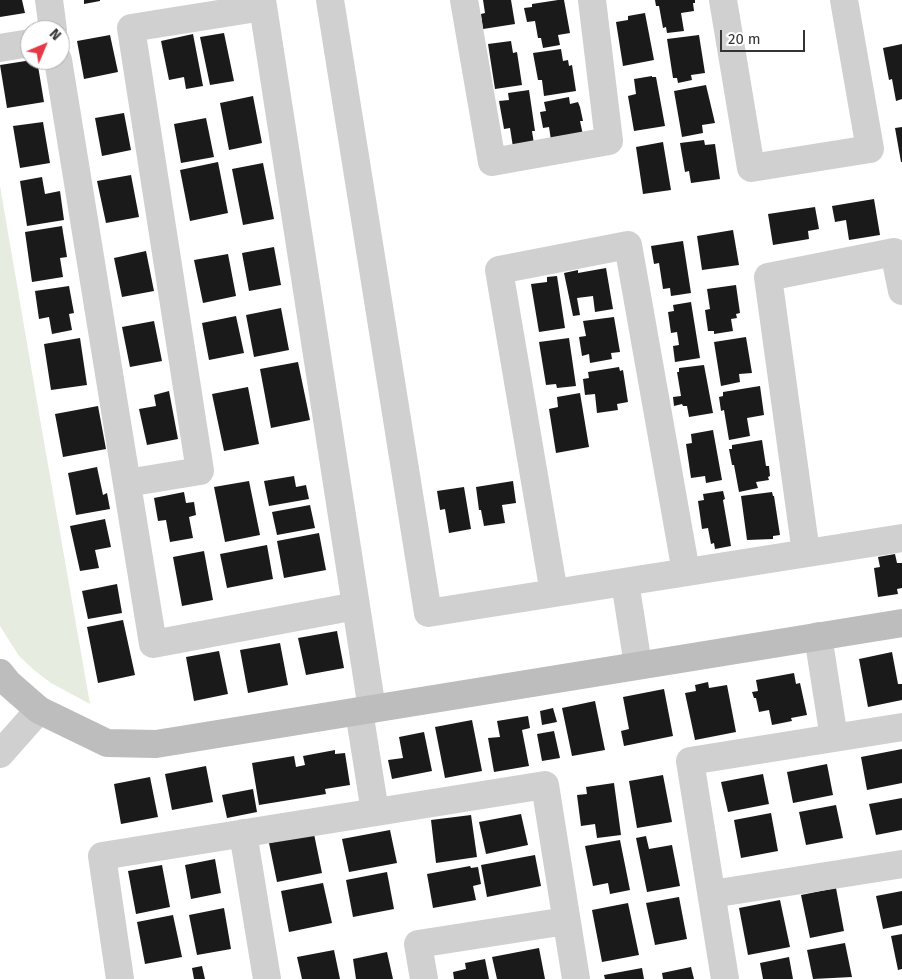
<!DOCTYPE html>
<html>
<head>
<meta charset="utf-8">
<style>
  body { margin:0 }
  #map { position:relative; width:902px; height:979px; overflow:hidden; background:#fff; font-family:"Fira Sans",sans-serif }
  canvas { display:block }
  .north { position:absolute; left:20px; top:20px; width:50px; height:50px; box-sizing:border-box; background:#fff; border:1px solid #adadad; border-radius:50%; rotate:45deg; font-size:14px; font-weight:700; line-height:20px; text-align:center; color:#333 }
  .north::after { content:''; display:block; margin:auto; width:18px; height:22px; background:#e63946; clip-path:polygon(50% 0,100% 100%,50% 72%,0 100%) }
  .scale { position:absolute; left:720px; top:30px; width:85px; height:22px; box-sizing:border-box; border:2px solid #333; border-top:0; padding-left:6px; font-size:15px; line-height:18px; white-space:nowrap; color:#333; -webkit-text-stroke:4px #fff; paint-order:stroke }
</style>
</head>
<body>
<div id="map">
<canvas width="902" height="979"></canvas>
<div class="north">N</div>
<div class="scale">20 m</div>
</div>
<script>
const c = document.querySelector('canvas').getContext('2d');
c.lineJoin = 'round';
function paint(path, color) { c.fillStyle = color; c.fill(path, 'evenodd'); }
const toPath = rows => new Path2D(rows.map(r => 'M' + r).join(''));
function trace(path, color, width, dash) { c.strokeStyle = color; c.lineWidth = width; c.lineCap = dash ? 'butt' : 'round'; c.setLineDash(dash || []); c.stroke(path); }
paint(toPath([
  [0,186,40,419,90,704,51,683,34,670,19,656,0,626]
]), '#e6ecdf');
paint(toPath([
  [0,0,22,0,25,13,0,17],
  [84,0,100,0,100,1,84,4],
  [483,0,511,0,515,24,483,29,481,14,485,13],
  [558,0,564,0,570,33,558,35,560,45,543,48,541,38,538,38,535,21,527,22,524,8,532,7,532,4],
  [655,0,695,0,695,3,693,3,694,11,681,13,684,31,667,33,666,27,663,28,659,6,656,6],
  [645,13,654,60,623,66,616,22,628,20,628,16],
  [224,33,234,81,210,85,200,37],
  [193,34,203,86,186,89,184,77,169,80,161,41],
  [110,35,118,72,84,79,77,41],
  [699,35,705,73,691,75,692,80,678,83,677,78,673,78,667,39],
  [511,41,513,53,517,52,522,85,495,89,488,44],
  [902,44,902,99,896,101,892,79,889,80,883,48],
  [561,49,563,61,568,60,569,66,572,65,576,91,544,96,542,80,538,80,533,53],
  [32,60,37,60,44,102,7,108,0,65],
  [652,76,652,77,656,77,665,126,634,131,628,96,636,94,634,79],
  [706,85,715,123,702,125,703,133,682,137,674,91],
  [529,90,535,131,532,131,534,144,513,147,510,128,504,129,499,101,509,100,508,93],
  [253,96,262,143,229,150,220,103],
  [569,97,570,104,578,102,580,107,583,121,580,121,583,135,551,140,549,127,543,128,540,112,546,111,544,102],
  [124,113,131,150,102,156,95,118],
  [206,118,214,157,181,163,174,124],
  [43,122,50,163,20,168,13,126],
  [902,127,902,162,901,162,895,128],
  [704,140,705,145,715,144,720,179,691,183,689,171,685,172,680,143],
  [663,142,671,190,643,194,636,147],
  [218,162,228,213,190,221,180,170],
  [263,163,274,219,243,225,232,169],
  [131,175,139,217,106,223,97,181],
  [42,177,45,194,60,191,64,220,27,226,20,181],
  [874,199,880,235,849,240,846,220,835,222,832,206],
  [815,207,819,229,808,231,809,239,773,245,768,214],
  [62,226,67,257,60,258,63,277,32,282,25,232],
  [733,230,739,265,702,270,697,236],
  [683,241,691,293,671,296,670,288,663,289,659,263,654,264,651,246],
  [274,247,281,285,249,291,242,253],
  [146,251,154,291,122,297,114,258],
  [228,254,236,296,203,303,194,260],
  [606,268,613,309,595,312,593,296,577,298,580,315,573,316,564,273,578,270,578,273],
  [557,276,565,328,539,332,531,284,547,282,547,277],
  [736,285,740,313,736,314,737,318,731,319,733,331,714,334,714,331,708,331,705,310,710,309,707,289],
  [69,286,74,313,69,314,72,330,52,334,49,317,39,319,35,291],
  [691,302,700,358,675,362,673,346,679,345,677,332,671,333,668,312,674,311,673,305],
  [281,308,289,350,254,357,246,315],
  [236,316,244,353,209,360,202,323],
  [614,317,620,352,611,353,612,359,590,363,589,354,582,356,579,337,586,336,583,321],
  [154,321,162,361,130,367,122,327],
  [746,337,752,373,739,374,740,382,721,386,714,342],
  [80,338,87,385,51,390,44,344],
  [569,338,576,386,557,388,556,384,546,385,539,342],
  [298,362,310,420,271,428,260,369],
  [704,365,713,413,689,417,687,406,683,406,682,404,674,406,673,397,681,396,677,372,679,372,679,368],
  [619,367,620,371,623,370,628,402,617,404,618,410,597,413,595,394,585,395,583,379,589,378,588,372],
  [760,386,764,415,747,418,750,436,729,440,724,410,721,411,719,397,723,396,723,392],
  [248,387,259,444,224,451,212,394],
  [169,391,178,439,147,445,139,409,156,406,154,395],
  [580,393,589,447,556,453,549,409,558,407,557,397],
  [98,406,106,449,63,457,55,414],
  [713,430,722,480,706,483,705,476,691,478,686,444,692,443,691,434],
  [762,440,766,466,769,466,770,476,768,477,769,480,756,482,758,488,739,492,734,465,732,465,729,449,732,449,732,445],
  [97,467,103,495,107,493,110,509,76,515,68,473],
  [294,476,296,487,306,485,309,499,269,506,264,481],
  [249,481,260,535,225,542,214,487],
  [513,481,516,503,502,505,505,523,484,526,481,510,479,510,476,487],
  [464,487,471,529,449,533,445,509,440,510,437,491],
  [723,491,725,499,723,500,731,546,715,549,714,543,711,544,708,528,702,529,698,501,704,500,703,494],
  [184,492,186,503,194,502,196,515,189,517,193,538,170,542,166,520,158,521,154,498],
  [772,492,773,496,774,496,780,535,773,536,773,539,747,540,741,496],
  [310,505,315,528,277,535,272,512],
  [105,519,111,547,95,550,99,568,80,571,70,526],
  [319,533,326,570,284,578,277,541],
  [267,545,273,579,227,588,220,554],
  [204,551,213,600,182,606,173,557],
  [895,554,897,563,902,563,902,588,897,589,898,594,878,597,874,568,880,567,878,557],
  [117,584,122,613,88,619,82,591],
  [123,620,135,675,98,683,87,627],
  [337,631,344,668,306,675,298,638],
  [280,643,288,685,248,693,240,650],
  [219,651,228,694,194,701,186,657],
  [892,652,898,684,902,684,902,700,868,707,859,659],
  [794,673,796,684,800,683,807,715,791,718,792,721,772,725,769,710,759,712,756,698,754,698,752,692,758,691,756,680],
  [708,682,709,688,727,685,736,732,695,740,685,693,696,691,695,685],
  [664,689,673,736,624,746,621,731,629,729,623,697],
  [595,701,605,750,572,756,562,708],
  [553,708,557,722,542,725,540,711],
  [528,716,530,728,522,730,529,766,494,772,488,738,500,737,497,721],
  [472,720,482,771,445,778,435,727],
  [554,731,560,758,542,761,537,734],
  [424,732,432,771,392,779,388,760,403,758,399,737],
  [902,749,902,783,867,790,861,757],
  [335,750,335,754,345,753,350,785,325,789,326,794,259,805,252,763,294,756,296,767,305,765,303,756],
  [827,764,833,795,793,803,787,772],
  [206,766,213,802,172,810,165,774],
  [763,774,769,804,728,812,721,782],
  [663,775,672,822,637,828,629,781],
  [150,777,158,817,121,824,114,784],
  [614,783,621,835,597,838,595,824,581,826,577,795,587,794,586,787],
  [253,789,257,812,227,818,222,795],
  [902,798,902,830,876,835,869,804],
  [836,805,843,838,806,845,799,812],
  [771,813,778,851,741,858,734,820],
  [521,814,528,845,486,854,479,822],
  [471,815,477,857,436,863,431,820],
  [390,830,397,863,349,872,342,839],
  [314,834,322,873,277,882,269,843],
  [646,836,649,849,672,845,680,886,647,892,636,838],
  [620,840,630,890,610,894,608,883,593,886,585,846],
  [535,855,541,886,487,897,481,865],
  [215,859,221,893,191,899,185,865],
  [162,865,170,907,136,914,128,871],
  [470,866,471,868,478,867,481,884,473,886,476,900,433,908,427,874],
  [387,872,394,909,353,917,346,880],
  [323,883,332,923,289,932,281,891],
  [836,888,844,931,810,938,801,895],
  [902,891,902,925,883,929,876,896],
  [679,897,687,939,655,945,646,903],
  [780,900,790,947,748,955,739,908],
  [628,903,639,955,602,962,592,910],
  [224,908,231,949,197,955,189,915],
  [173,915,182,957,145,964,137,922],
  [902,934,902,969,898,970,891,936],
  [845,943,852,977,813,979,807,950],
  [539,948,545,979,497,979,492,957],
  [334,950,340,979,302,979,297,957],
  [387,952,393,979,356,979,353,959],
  [789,957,793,979,763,979,760,963],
  [485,959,489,979,454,979,453,972,466,969,465,963],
  [202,966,205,979,194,979,192,968],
  [691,967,694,979,663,979,662,973],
  [642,968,644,979,605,979,604,975]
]), '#1a1a1a');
trace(toPath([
  [49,0,53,30],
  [262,0,372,709],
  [330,0,428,613,902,538],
  [464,0,492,162,609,141,592,0],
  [723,0,751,168,870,149,844,0],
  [0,48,30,43],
  [58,60,153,644,356,606],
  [127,483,200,471,131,28,263,7],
  [806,553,768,277,894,252,902,291],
  [625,582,638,665],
  [554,593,499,270,628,245,686,572],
  [818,636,834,738],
  [359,711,375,812],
  [0,754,39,710],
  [243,833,267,979],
  [712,894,902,864],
  [120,979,102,856,545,785,576,979],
  [424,979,418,944,566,921],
  [725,979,690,761,902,727]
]), '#d0d0d0', 28);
trace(toPath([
  [0,673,8,683,39,710,107,743,156,744,902,623]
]), '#bdbdbd', 28);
</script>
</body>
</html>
